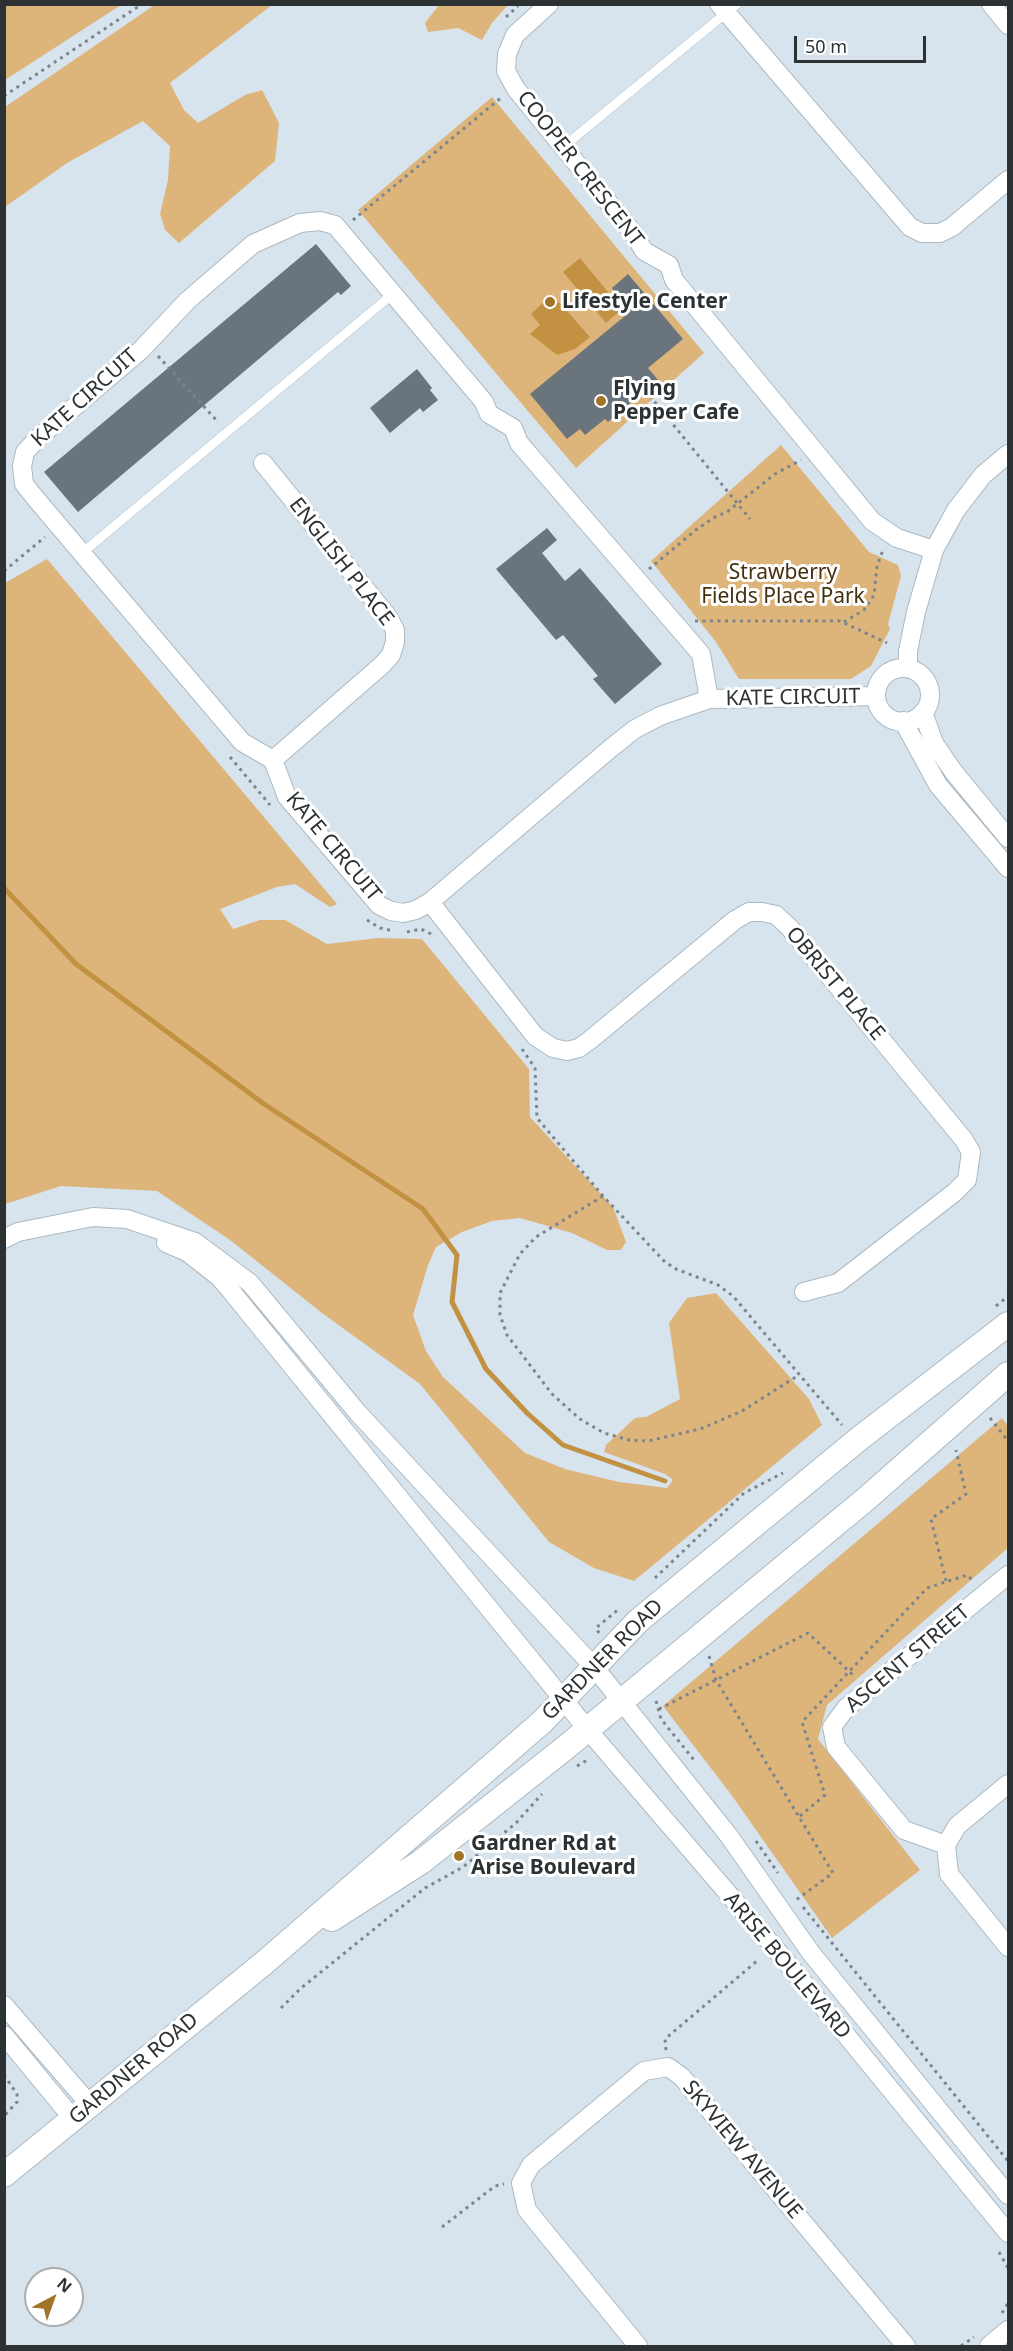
<!DOCTYPE html>
<html>
<head>
<meta charset="utf-8">
<style>
  body { margin:0 }
  #map { position:relative; width:1013px; height:2351px; overflow:hidden; background:#d7e4ee; font-family:"Noto Sans",sans-serif }
  canvas { display:block }
  .frame { position:absolute; inset:0; border:6px solid #2c3134; pointer-events:none }
  .north { position:absolute; left:24px; top:2267px; width:60px; height:60px; box-sizing:border-box; background:#fff; border:2px solid #abadae; border-radius:50%; rotate:41deg; font-size:16px; font-weight:700; line-height:24px; text-align:center; color:#2c3134 }
  .north::after { content:''; display:block; margin:auto; width:21px; height:27px; background:#a27427; clip-path:polygon(50% 0,100% 100%,50% 72%,0 100%) }
  .scale { position:absolute; left:794px; top:36px; width:132px; height:27px; box-sizing:border-box; border:3px solid #2c3134; border-top:0; padding-left:8px; font-size:18px; line-height:21px; white-space:nowrap; color:#2c3134; -webkit-text-stroke:4px #fff; paint-order:stroke }
</style>
</head>
<body>
<div id="map">
<canvas width="1013" height="2351"></canvas>
<div class="frame"></div>
<div class="north">N</div>
<div class="scale">50 m</div>
</div>
<script>
const c = document.querySelector('canvas').getContext('2d');
c.lineJoin = 'round';
function paint(path, color) { c.fillStyle = color; c.fill(path, 'evenodd'); }
const toPath = rows => new Path2D(rows.map(r => 'M' + r).join(''));
function trace(path, color, width, dash) { c.strokeStyle = color; c.lineWidth = width; c.lineCap = dash ? 'butt' : 'round'; c.setLineDash(dash || []); c.stroke(path); }
function drawText(font, color, halo, rows, align = 'center') {
  c.font = font + ' "Noto Sans",sans-serif'; c.lineWidth = 6; c.setLineDash([]); c.textBaseline = 'middle'; c.strokeStyle = halo; c.fillStyle = color; for (const [text, x, y, turn = 0] of rows) {
    c.save(); c.translate(x, y); c.rotate((+turn || 0) * Math.PI / 180); c.textAlign = isNaN(turn) ? turn : align; if (halo) c.strokeText(text, 0, 0); c.fillText(text, 0, 0); c.restore();
  }
}
paint(toPath([
  [5,4,121,4,121,5,5,80],
  [156,4,272,5,170,83,184,110,198,123,245,95,262,90,279,123,275,161,179,243,165,230,160,214,168,180,170,146,143,121,67,163,5,207,5,107],
  [439,5,439,4,508,5,492,23,482,40,458,28,428,32,425,23],
  [492,97,704,353,576,468,358,210],
  [781,445,869,552,898,565,901,576,888,624,890,629,871,666,851,679,739,679,716,642,651,561],
  [47,559,337,904,330,907,295,884,277,887,220,909,233,929,260,920,285,920,327,944,378,938,422,939,529,1069,530,1117,613,1207,626,1242,621,1250,607,1250,572,1233,520,1218,492,1221,462,1232,436,1247,428,1265,413,1315,426,1351,443,1377,525,1453,565,1469,619,1482,667,1488,673,1480,665,1474,604,1452,606,1445,635,1418,646,1417,680,1399,669,1323,687,1298,716,1293,809,1399,822,1425,634,1581,594,1568,549,1542,420,1384,322,1313,230,1240,157,1191,61,1186,5,1204,5,583],
  [1002,1418,1008,1426,1008,1548,827,1705,818,1739,920,1870,832,1938,730,1793,663,1706]
]), '#ddb57b');
paint(toPath([
  [580,258,622,309,606,323,563,272],
  [559,302,590,337,575,349,557,355,530,334,540,325,531,314,543,303,550,310]
]), '#c39142');
trace(toPath([
  [4,888,76,964,264,1104,423,1209,457,1255,452,1302,486,1369,527,1413,563,1445,665,1481]
]), '#c39142', 5);
paint(toPath([
  [316,244,351,286,341,295,338,292,78,512,44,472],
  [628,274,683,339,648,368,658,380,608,422,605,419,585,435,580,429,567,439,530,394,631,311,612,288],
  [417,369,432,388,430,390,438,400,423,412,420,408,390,433,370,408],
  [547,528,557,540,542,553,565,581,580,568,662,664,615,704,593,679,598,676,563,635,556,640,496,569]
]), '#69747d');
const lane = toPath([
  [563,147,737,4],
  [82,553,394,293]
]);
const street = toPath([
  [549,4,515,35,507,54,506,71,516,89,634,234,644,251,669,265,674,280,872,521,897,538,934,550],
  [719,4,910,227,922,233,940,233,952,227,1008,180],
  [991,4,1008,25],
  [263,463,388,617,395,630,395,642,391,655,382,665,273,760],
  [908,668,908,651,916,612,934,550,956,510,983,475,1008,454],
  '876 695a27 27 0 1 1 54 0a27 27 0 1 1-54 0Z',
  [709,699,701,654,519,443,513,428,489,414,484,402,335,225,320,221,300,223,253,244,187,301,141,350,38,438,25,452,22,466,24,484,36,499,242,742,273,760,287,797,379,905,391,911,403,913,416,910,430,902,611,748,635,729,660,716,709,699,876,696],
  [923,712,934,743,953,771,1008,838],
  [903,721,938,785,1008,868],
  [430,902,535,1036,553,1048,567,1051,579,1048,590,1040,735,920,749,912,762,912,776,915,789,927,964,1140,971,1152,967,1180,955,1192,838,1283,804,1292],
  [4,1239,18,1232,93,1217,127,1219,195,1242,250,1283,358,1413,595,1668,729,1836,811,1953,1008,2195],
  [166,1243,187,1252,219,1277,231,1291,588,1730,774,1947,1008,2233],
  [1008,1784,957,1826,946,1845,949,1874,1008,1947],
  [946,1845,904,1830,836,1747,832,1727,846,1708,1008,1575],
  [4,2005,91,2106],
  [4,2035,74,2120],
  [638,2346,527,2210,521,2183,531,2165,644,2071,668,2067,682,2077,906,2346],
  [989,2346,1008,2330]
]);
const secondary = toPath([
  [332,1919,421,1862,565,1748,866,1499,1008,1374],
  [4,2175,264,1963,542,1722,638,1621,860,1438,1008,1324]
]);
trace(lane, '#acb9c2', 10);
trace(street, '#acb9c2', 20);
trace(secondary, '#acb9c2', 26);
trace(toPath([
  [506,17,518,6],
  [4,96,142,4],
  [353,220,502,97],
  [158,356,218,422],
  [645,390,750,519],
  [649,569,697,529,715,517,727,512,775,474,801,460],
  [4,571,45,537],
  [695,621,840,621,887,643],
  [844,622,864,610,874,595,877,566,883,550],
  [230,757,270,805],
  [367,920,380,928,394,931],
  [407,932,421,929,431,934],
  [522,1049,535,1068,537,1118,603,1196,665,1262,676,1269,718,1285,733,1296,842,1425],
  [603,1196,536,1237,520,1254,500,1293,500,1315,507,1335,552,1394,580,1419,604,1433,629,1440,648,1441,700,1429,742,1411,799,1375],
  [996,1306,1008,1296],
  [990,1418,1008,1441],
  [655,1578,744,1493,783,1473],
  [946,1581,931,1519,966,1494,956,1450],
  [599,1633,596,1628,620,1608],
  [709,1656,716,1680,833,1873,796,1900],
  [656,1701,661,1719,694,1760],
  [659,1709,808,1633,855,1677],
  [577,1766,589,1759],
  [800,1816,825,1795,802,1722,927,1588,967,1575,973,1581],
  [756,1841,778,1873],
  [803,1907,1008,2161],
  [281,2008,300,1989,425,1888,463,1867,516,1823,542,1794],
  [666,2050,665,2039,757,1961],
  [4,2075,17,2094,17,2102,4,2116],
  [442,2227,495,2186,504,2184],
  [999,2252,1008,2268],
  [1002,2313,1008,2303],
  [961,2346,974,2337]
]), '#7c858b', 3, [3, 4.5]);
trace(lane, '#fff', 9);
trace(street, '#fff', 18);
trace(secondary, '#fff', 24);
for (const [x, y, r, color] of [
  [550,302,6,"#a27427"],
  [601,401,6,"#a27427"],
  [459,1856,6,"#a27427"]
]) { const dot = new Path2D(); dot.arc(x, y, r, 0, 2 * Math.PI); c.fillStyle = color; c.fill(dot); trace(dot, '#fff', 2); }
drawText('21px', '#2c3134', '#fff', [
  ["COOPER CRESCENT",580,169,52],
  ["KATE CIRCUIT",85,398,-42],
  ["ENGLISH PLACE",341,562,52],
  ["KATE CIRCUIT",793,698,-1],
  ["KATE CIRCUIT",333,847,50],
  ["OBRIST PLACE",835,984,50],
  ["ASCENT STREET",908,1659,-40],
  ["GARDNER ROAD",603,1660,-45],
  ["ARISE BOULEVARD",787,1966,50],
  ["GARDNER ROAD",134,2069,-40],
  ["SKYVIEW AVENUE",742,2150,50]
]);
drawText('bold 21px', '#2c3134', '#fff', [
  ["Lifestyle Center",562,302],
  ["Flying",613,389],
  ["Pepper Cafe",613,413],
  ["Gardner Rd at",471,1844],
  ["Arise Boulevard",471,1868]
], 'left');
drawText('21px', '#45300e', '#fff', [
  ["Strawberry",783,573],
  ["Fields Place Park",783,597]
]);
</script>
</body>
</html>
